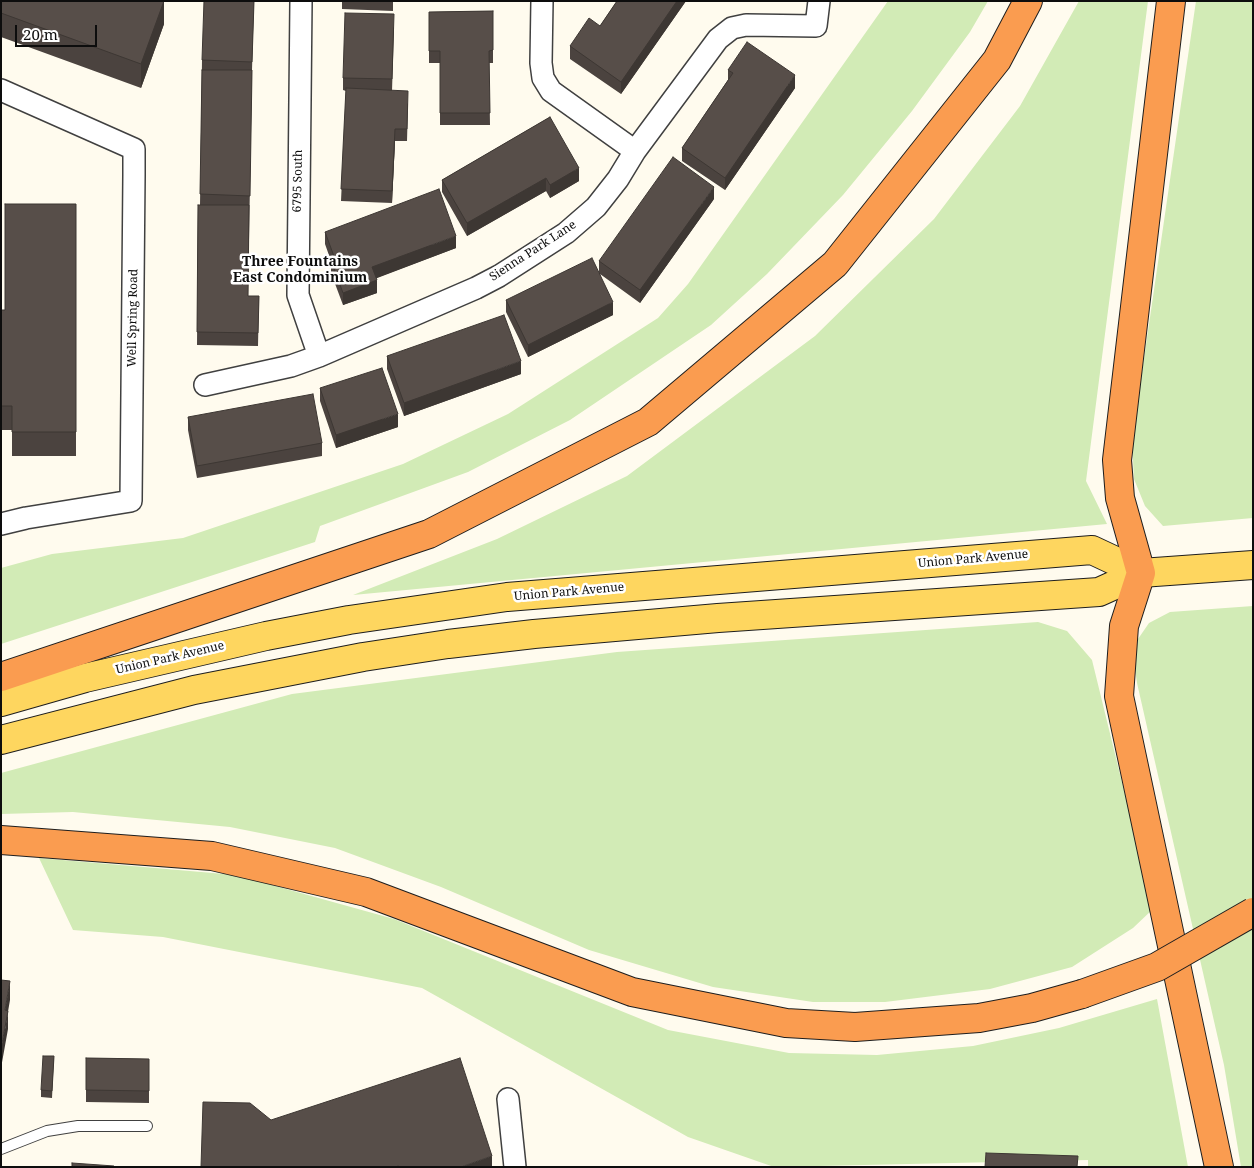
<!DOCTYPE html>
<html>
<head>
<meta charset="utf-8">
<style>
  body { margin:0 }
  #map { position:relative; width:1254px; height:1168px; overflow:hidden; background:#fffbee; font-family:"Noto Serif",serif }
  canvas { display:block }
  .frame { position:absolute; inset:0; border:2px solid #0d0d0d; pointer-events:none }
  .scale { position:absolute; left:15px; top:25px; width:82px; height:22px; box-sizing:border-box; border:2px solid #0d0d0d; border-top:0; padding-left:6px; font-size:15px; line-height:18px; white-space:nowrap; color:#0d0d0d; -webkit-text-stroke:4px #fff; paint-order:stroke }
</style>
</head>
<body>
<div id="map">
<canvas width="1254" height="1168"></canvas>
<div class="frame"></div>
<div class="scale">20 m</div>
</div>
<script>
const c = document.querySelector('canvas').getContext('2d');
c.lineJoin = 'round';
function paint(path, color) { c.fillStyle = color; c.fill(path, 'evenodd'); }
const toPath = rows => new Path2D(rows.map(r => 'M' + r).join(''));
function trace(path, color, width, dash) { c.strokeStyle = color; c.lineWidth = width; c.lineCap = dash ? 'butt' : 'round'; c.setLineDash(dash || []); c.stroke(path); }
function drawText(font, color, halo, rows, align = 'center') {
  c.font = font + ' "Noto Serif",serif'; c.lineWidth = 5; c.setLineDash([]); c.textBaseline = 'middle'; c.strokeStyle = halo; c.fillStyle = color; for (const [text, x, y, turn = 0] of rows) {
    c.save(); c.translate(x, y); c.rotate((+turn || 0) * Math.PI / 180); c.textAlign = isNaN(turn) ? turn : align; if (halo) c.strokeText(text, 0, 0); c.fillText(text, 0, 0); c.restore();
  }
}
paint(toPath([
  [888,1,988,1,970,32,912,111,843,195,767,274,711,325,570,420,468,472,320,526,315,542,1,644,1,568,52,554,183,538,403,464,508,414,658,318,688,284],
  [1079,1,1148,1,1086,481,1107,524,353,595,497,539,627,476,815,336,934,219,1020,106],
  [1196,1,1253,1,1253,518,1163,526,1145,506,1134,479,1132,441],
  [1253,606,1253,1167,1241,1167,1224,1065,1137,683,1134,662,1138,639,1149,623,1170,612],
  [1038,622,1067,631,1092,660,1153,909,1133,928,1072,967,990,989,885,1002,813,1002,713,987,589,950,441,887,335,848,230,827,73,812,1,814,1,773,292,694,617,652],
  [39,858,236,875,394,919,668,1030,789,1053,877,1055,973,1046,1059,1028,1157,999,1188,1167,1088,1167,1088,1160,774,1167,688,1137,422,988,163,937,73,930]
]), '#d2ebb6');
const service = toPath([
  [1,1149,47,1131,78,1126,147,1126]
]);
const minor = toPath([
  [301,1,298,295,319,356],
  [542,1,541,63,543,78,551,91,635,151],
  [1,90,134,149,134,175,131,501,26,518,1,524],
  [205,385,291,366,319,356,476,288,499,276,566,233,596,207,618,179,635,151,718,39,732,28,746,25,816,26,819,1],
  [508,1099,515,1167]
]);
const primary = toPath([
  [1,702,85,678,266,636,349,620,507,597,1092,550,1141,573],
  [1,740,194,690,363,657,448,644,534,634,718,618,1099,592,1141,573,1253,565]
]);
const motorway = toPath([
  [1171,1,1117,460,1120,498,1141,573,1124,626,1119,696,1219,1167],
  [1,677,429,534,648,422,835,264,997,60,1028,1],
  [1,840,212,856,366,892,632,992,786,1023,855,1027,979,1018,1032,1008,1082,994]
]);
trace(service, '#404040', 12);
trace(minor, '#404040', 24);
trace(primary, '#1e1e1e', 30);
trace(motorway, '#1e1e1e', 30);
trace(service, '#fff', 10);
trace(minor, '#fff', 21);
trace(primary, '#fed65f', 28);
trace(motorway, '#fa9c50', 28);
const motorwayBridge = toPath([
  [1082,994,1157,967,1253,912]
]);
trace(motorwayBridge, '#1e1e1e', 30, []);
trace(motorwayBridge, '#fa9c50', 28);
paint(toPath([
  [1,1,164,1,164,24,141,88,1,37],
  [254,1,252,70,248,296,259,296,258,346,197,345,198,205,200,205,202,60],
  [342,1,393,1,393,11,342,9],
  [617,1,686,1,621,94,570,59,570,46,600,26],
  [493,11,493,63,489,63,490,125,440,125,440,63,429,63,429,12],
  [394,27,392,91,408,104,407,141,395,141,392,203,341,201,346,91,343,90,343,78],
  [728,70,795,88,725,190,682,161,682,148,728,80],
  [550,117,579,181,550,198,546,191,467,236,442,192,442,180],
  [714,199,640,303,600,274,613,315,528,357,506,312,506,300,599,273,599,261],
  [76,204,76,456,12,456,12,430,1,430,1,310,5,310],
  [325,232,456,248,376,278,377,293,343,305,331,273,331,261,325,244],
  [387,356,521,374,404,416,387,369],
  [320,388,398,427,336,448,320,401],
  [188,417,322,443,322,456,197,478,188,430],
  [54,1056,52,1098,41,1097,41,1090],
  [86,1058,149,1059,149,1103,86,1102]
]), '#4b433f');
paint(toPath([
  [164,1,164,24,141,88,141,64],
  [677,1,686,1,621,94,621,82],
  [795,75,795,88,725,190,725,178],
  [395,129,395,141,392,203,392,191],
  [579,168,579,181,550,198,550,185],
  [546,178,546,191,467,236,467,223],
  [714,187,714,199,640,303,640,290],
  [456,236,456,248,372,280,372,267],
  [377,280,377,293,343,305,343,293],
  [613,302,613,315,528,357,528,345],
  [521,361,521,374,404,416,404,403],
  [398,414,398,427,336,448,336,435],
  [10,981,10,1000,5,1029,5,1010],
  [8,1011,8,1029,1,1068,1,1049],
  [492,1156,492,1167,461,1167]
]), '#3d3733');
const building = toPath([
  [1,1,164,1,141,64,1,13,1,1],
  [204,1,254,1,252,62,202,60,204,1],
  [617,1,677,1,621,82,570,46,589,18,600,26,617,1],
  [493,11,493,50,489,51,490,113,440,113,440,51,429,51,429,12,493,11],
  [345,13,394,14,392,79,343,78,345,13],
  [747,42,795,75,725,178,682,148,733,73,728,70,747,42],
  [202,70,252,70,250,196,200,194,202,70],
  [346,88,408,91,407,129,395,129,392,191,341,189,346,88],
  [550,117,579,168,550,185,546,178,467,223,442,180,550,117],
  [673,157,714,187,640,290,599,261,673,157],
  [439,189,456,236,372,267,377,280,343,293,331,260,335,259,325,232,439,189],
  [5,204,76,204,76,432,12,432,12,406,1,406,1,310,5,310,5,204],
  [198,205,249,205,248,296,259,296,258,333,197,332,198,205],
  [592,258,613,302,528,345,506,300,592,258],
  [504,315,521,361,404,403,387,356,504,315],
  [382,368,398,414,336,435,320,388,382,368],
  [313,394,322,443,197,466,188,417,313,394],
  [1,980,10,981,5,1010,8,1011,1,1049,1,980],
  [43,1056,54,1056,52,1091,41,1090,43,1056],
  [86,1058,149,1059,149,1091,86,1090,86,1058],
  [460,1058,492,1156,461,1167,400,1167,398,1166,396,1167,201,1167,203,1102,250,1103,271,1120,460,1058],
  [986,1153,1078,1156,1077,1167,985,1167,986,1153],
  [72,1163,114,1166,114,1167,72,1167,72,1163]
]);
paint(building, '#574e49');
trace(building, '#3d3733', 1);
drawText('12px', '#0d0d0d', '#fff', [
  ["6795 South",298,181,-89],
  ["Sienna Park Lane",533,251,-33],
  ["Well Spring Road",133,318,-89],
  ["Union Park Avenue",973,559,-5],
  ["Union Park Avenue",569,592,-5],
  ["Union Park Avenue",170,658,-13]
]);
drawText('bold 14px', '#0d0d0d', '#fff', [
  ["Three Fountains",300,262],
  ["East Condominium",300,278]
]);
</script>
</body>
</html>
